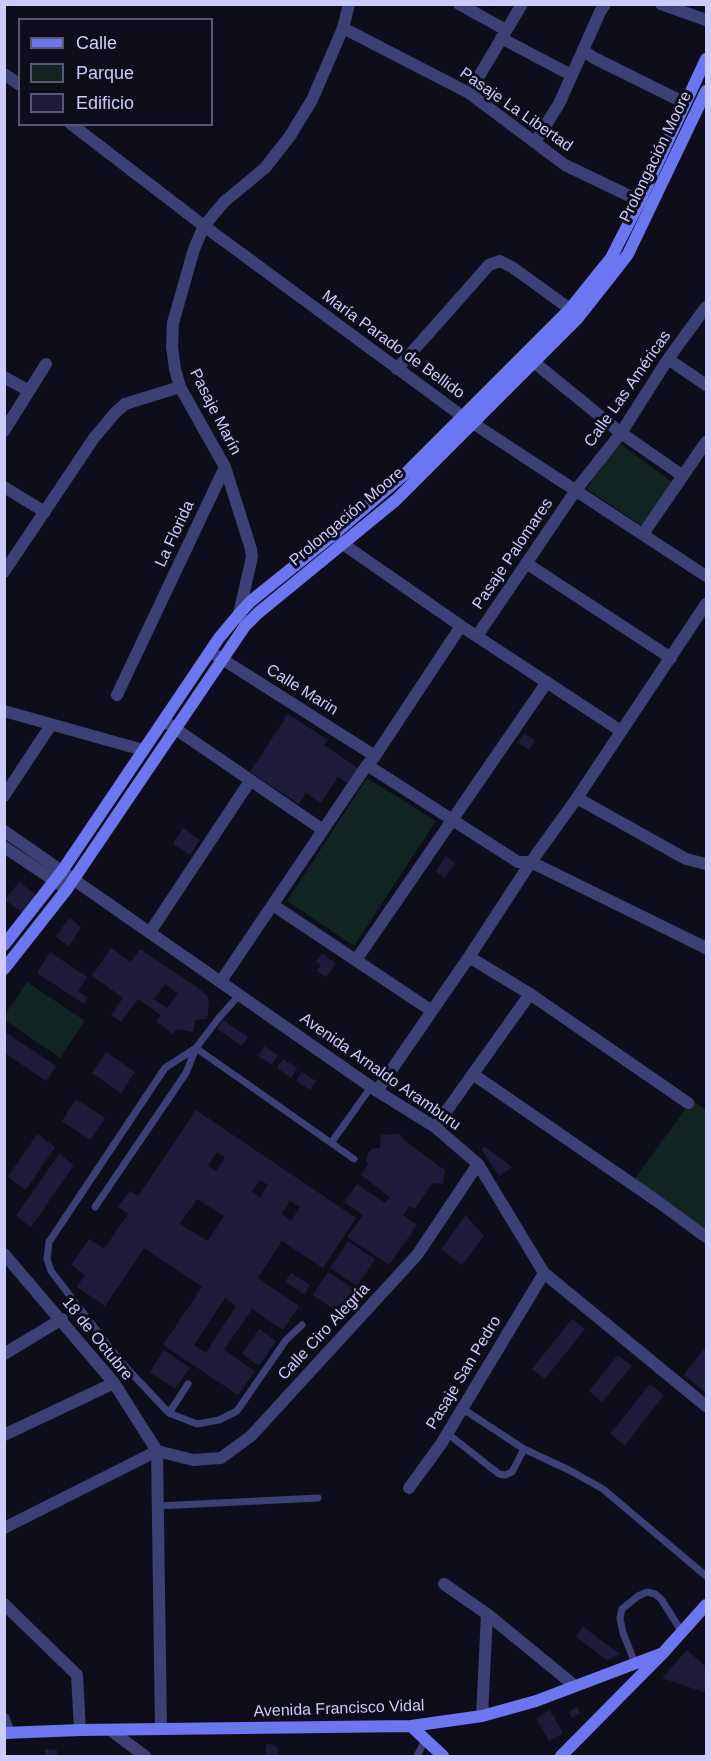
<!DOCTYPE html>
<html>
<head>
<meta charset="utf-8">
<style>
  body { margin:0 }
  #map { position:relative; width:711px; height:1761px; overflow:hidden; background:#0e0d1b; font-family:Arial,sans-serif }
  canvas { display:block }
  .frame { position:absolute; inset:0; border:6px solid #cccbfa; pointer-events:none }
  .legend { position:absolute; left:18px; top:18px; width:195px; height:108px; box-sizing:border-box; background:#0e0d1b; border:2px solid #5a5974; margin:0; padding:8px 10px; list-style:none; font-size:18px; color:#cccbfa }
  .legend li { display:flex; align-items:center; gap:12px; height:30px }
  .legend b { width:30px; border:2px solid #5a5974 }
</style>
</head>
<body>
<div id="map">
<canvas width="711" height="1761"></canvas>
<div class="frame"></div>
<ul class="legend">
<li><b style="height:8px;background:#6c76f1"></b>Calle</li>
<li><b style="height:16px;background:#102421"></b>Parque</li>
<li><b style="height:16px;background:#1e1b3a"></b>Edificio</li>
</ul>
</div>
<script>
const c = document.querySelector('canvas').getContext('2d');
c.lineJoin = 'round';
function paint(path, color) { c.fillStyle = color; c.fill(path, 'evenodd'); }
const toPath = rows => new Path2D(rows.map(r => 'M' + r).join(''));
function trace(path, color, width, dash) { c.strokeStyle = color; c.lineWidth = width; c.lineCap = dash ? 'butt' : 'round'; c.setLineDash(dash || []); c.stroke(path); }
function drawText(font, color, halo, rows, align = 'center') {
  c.font = font + ' Arial,sans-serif'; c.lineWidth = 6; c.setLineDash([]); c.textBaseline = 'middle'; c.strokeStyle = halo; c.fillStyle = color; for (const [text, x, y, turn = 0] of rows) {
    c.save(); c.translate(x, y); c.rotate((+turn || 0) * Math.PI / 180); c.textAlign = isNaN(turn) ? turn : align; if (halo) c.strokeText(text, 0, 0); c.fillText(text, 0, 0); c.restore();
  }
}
paint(toPath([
  [618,442,672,482,642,526,587,489],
  [367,778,436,821,354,946,287,901],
  [27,982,85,1021,60,1058,5,1020,5,1015],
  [692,1100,706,1110,706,1229,703,1229,633,1181]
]), '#102421');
paint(toPath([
  [288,714,328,740,324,745,358,768,348,783,338,777,321,803,306,793,299,804,250,772],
  [524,733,535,740,529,750,518,743],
  [183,828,200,840,190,855,173,844],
  [446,856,455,863,445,878,436,872],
  [19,882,38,896,24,914,5,900],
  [69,918,81,927,69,946,56,937],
  [111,948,131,962,140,949,197,987,207,996,209,1004,207,1019,195,1020,193,1032,177,1029,173,1034,156,1021,161,1015,138,999,121,1022,111,1015,123,998,92,976],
  [165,984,178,994,167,1008,154,999],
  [50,952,87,977,78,991,88,998,84,1004,37,973],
  [322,953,336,963,326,977,317,971,321,965,316,962],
  [223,1020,248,1037,242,1046,217,1029],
  [5,1032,56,1066,46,1081,5,1053],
  [264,1046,278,1055,272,1065,258,1056],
  [106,1052,135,1072,121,1093,92,1073],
  [283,1059,297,1068,291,1078,277,1068],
  [302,1072,316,1081,310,1090,296,1081],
  [76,1099,105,1118,90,1140,62,1121],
  [196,1110,356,1218,323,1268,282,1241,258,1278,299,1306,283,1330,252,1309,224,1350,255,1371,238,1395,163,1345,202,1287,144,1248,105,1306,77,1287,85,1275,71,1265,89,1239,104,1249,128,1214,118,1207,130,1191,138,1196],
  [217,1152,225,1157,216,1171,208,1166],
  [260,1180,268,1185,260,1197,252,1192],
  [197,1199,224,1216,208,1241,180,1224],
  [290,1201,300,1207,291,1221,282,1214],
  [225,1298,236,1306,206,1353,194,1345],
  [37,1134,55,1147,26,1190,8,1177],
  [400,1134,405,1141,445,1170,443,1184,432,1183,415,1209,410,1206,403,1215,417,1225,389,1265,347,1237,363,1215,344,1202,357,1184,385,1203,390,1197,361,1175,368,1165,366,1160,369,1152,373,1148,380,1148,381,1135],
  [484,1146,512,1167,499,1176,482,1150],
  [59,1154,74,1165,31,1227,16,1216],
  [466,1215,484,1236,462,1265,441,1249],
  [348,1241,375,1259,357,1286,330,1268],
  [328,1272,357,1291,342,1315,313,1295],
  [291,1273,310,1285,304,1294,285,1282],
  [572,1319,585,1329,545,1379,532,1369],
  [259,1329,276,1341,259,1366,242,1354],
  [706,1346,706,1393,684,1375],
  [164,1350,190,1368,175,1389,150,1372],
  [618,1355,632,1366,602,1402,589,1391],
  [650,1384,664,1395,625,1445,610,1434],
  [583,1627,620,1654,607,1660,576,1637],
  [687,1650,706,1667,706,1693,662,1678],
  [577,1707,580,1713,572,1718,569,1712],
  [550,1710,563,1733,549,1741,536,1718],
  [266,1744,275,1745,278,1750,278,1756,266,1756],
  [45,1749,57,1750,57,1756,45,1756]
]), '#1e1b3a');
trace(toPath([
  [240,994,218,1019,196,1048,354,1159],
  [331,1143,371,1087],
  [95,1207,186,1073,196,1048,165,1068,49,1242,47,1259,51,1271,121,1362,169,1413,197,1424,219,1420,237,1411,286,1340,302,1325],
  [463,1409,524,1449,569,1470,603,1489,706,1576],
  [169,1413,188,1384],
  [448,1434,499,1474,505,1475,512,1472,524,1449],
  [158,1506,318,1498],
  [635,1663,623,1633,620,1618,622,1609,638,1596,647,1592,655,1594,661,1599,682,1632],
  [417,1756,425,1740]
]), '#3c4075', 7);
trace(toPath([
  [459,4,506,30],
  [661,4,706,20],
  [343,28,469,93,565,165,640,201],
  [501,38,571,75],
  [584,51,594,58,685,103],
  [4,74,20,85],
  [469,93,522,4],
  [71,124,204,226,462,416,706,576],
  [535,142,559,104,600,12,605,4],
  [668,359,706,385],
  [535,363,621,433,683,476],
  [397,369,489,265,500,261,512,267,570,309],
  [4,377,29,391],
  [4,431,46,364],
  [4,487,45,512],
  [643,534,706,442],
  [333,535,343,544,461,626,621,731],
  [526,563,671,658],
  [4,572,94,438,115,413,125,404,180,387],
  [241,618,239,614,252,557,251,549,225,467,180,387,175,369,172,347,173,323,194,249,204,226,224,202,265,168,290,136,312,100,343,28,349,4],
  [477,636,576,490,621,433,668,359,706,307],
  [211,652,375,756],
  [117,695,225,467],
  [4,711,143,750],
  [164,721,323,830],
  [367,765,518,862,531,862,706,948],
  [4,796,51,725],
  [577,798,686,859,706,864],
  [4,831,377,1091,435,1127,478,1164,544,1273,706,1406],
  [4,847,67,889],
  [273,905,432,1011],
  [150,932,250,781],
  [469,957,530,994,688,1103],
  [356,960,547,682],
  [221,981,367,765,375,756,461,626],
  [474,1075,657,1201,706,1237],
  [377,1091,469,957,531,862,577,798,706,604],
  [435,1127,530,994],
  [4,1254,114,1383,157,1451],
  [4,1354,62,1319],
  [4,1435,114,1383],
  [157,1451,193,1460,221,1458,251,1436,417,1255,478,1164],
  [157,1451,161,1729],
  [409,1488,441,1444,544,1273],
  [4,1528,157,1451],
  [444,1584,487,1614,575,1686],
  [4,1604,77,1675,80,1730],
  [482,1716,487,1614],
  [4,1719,9,1733],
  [110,1730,145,1756]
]), '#3c4075', 12);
trace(toPath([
  [4,945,62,871,219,638,239,614,251,601,333,535,406,473,570,309,598,274,611,258,640,201,706,59],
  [4,969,67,889,245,626,258,613,396,500,577,319,611,276,628,254,706,91],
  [411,1726,443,1756],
  [4,1733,80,1730,411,1726,482,1716,536,1701,663,1653],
  [561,1756,663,1653,706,1605]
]), '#6c76f1', 12);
drawText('16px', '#cccbfa', '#0e0d1b', [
  ["Pasaje La Libertad",516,110,35],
  ["Prolongación Moore",656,157,-64],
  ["María Parado de Bellido",393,345,36],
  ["Calle Las Américas",628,389,-55],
  ["Pasaje Marín",215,412,63],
  ["Prolongación Moore",347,517,-40],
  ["La Florida",175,534,-65],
  ["Pasaje Palomares",513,554,-56],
  ["Calle Marin",302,690,32],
  ["Avenida Arnaldo Aramburu",380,1072,35],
  ["Calle Ciro Alegría",324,1332,-47],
  ["18 de Octubre",97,1339,51],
  ["Pasaje San Pedro",464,1373,-59],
  ["Avenida Francisco Vidal",339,1709,-2]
]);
</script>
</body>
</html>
